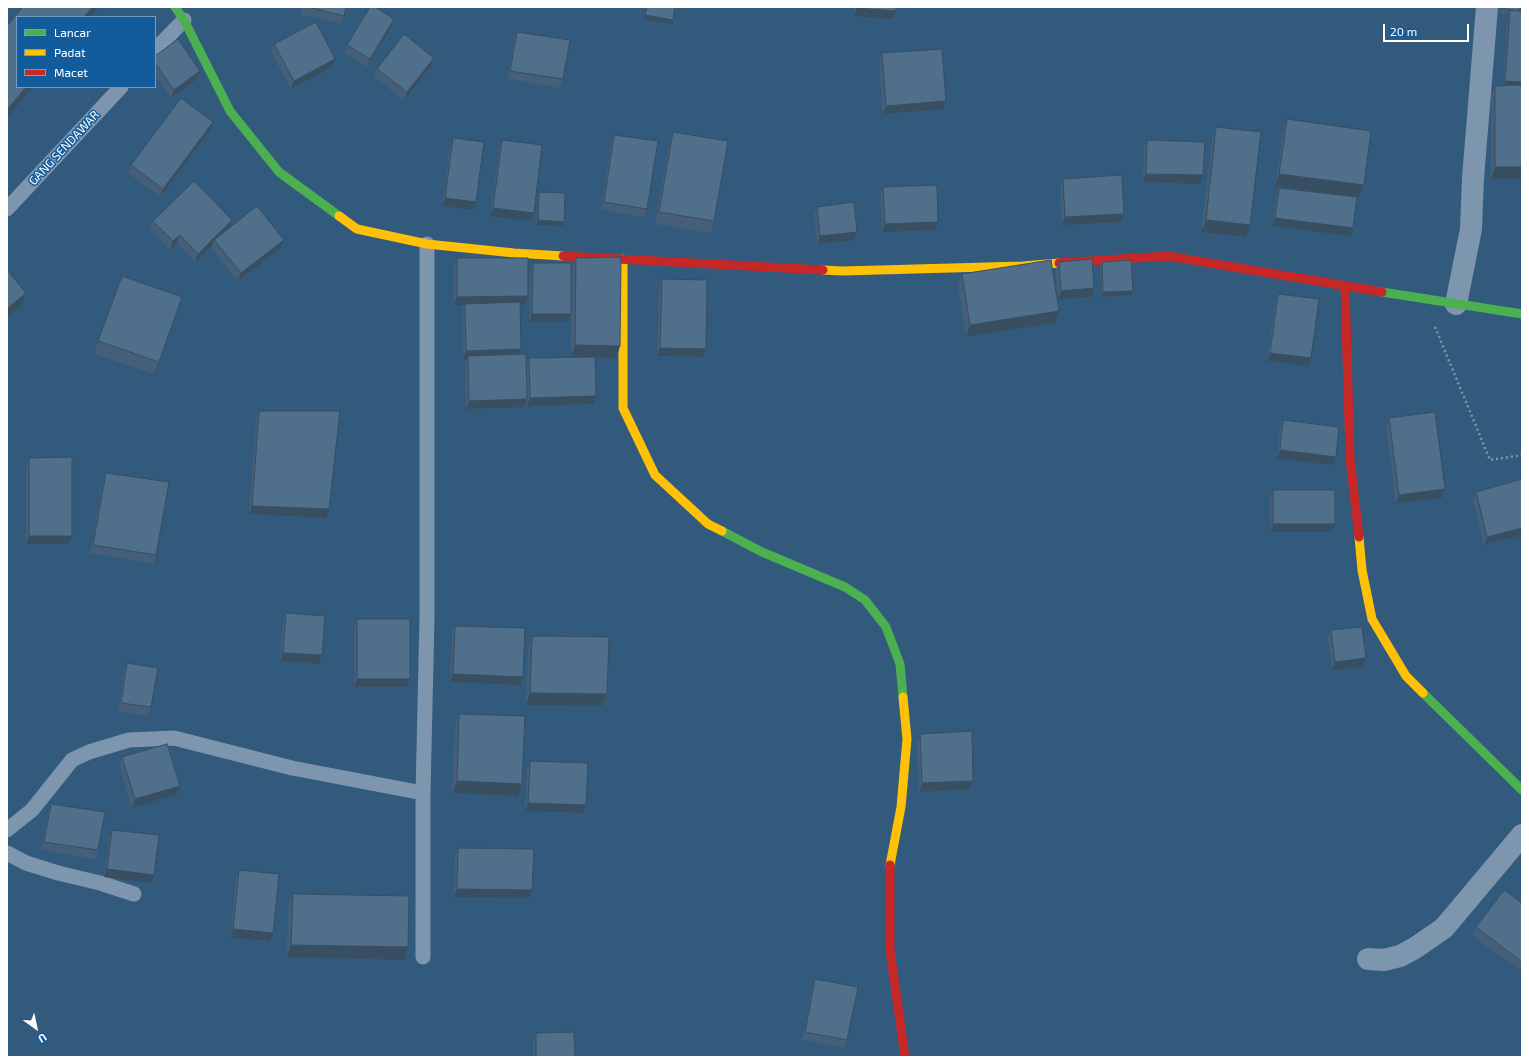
<!DOCTYPE html>
<html>
<head>
<meta charset="utf-8">
<style>
  body { margin:0 }
  #map { position:relative; width:1529px; height:1064px; overflow:hidden; background:#325a7c; font-family:"Exo 2",sans-serif }
  canvas { display:block }
  .frame { position:absolute; inset:0; border:8px solid #fff; pointer-events:none }
  .legend { position:absolute; left:16px; top:16px; width:140px; height:72px; box-sizing:border-box; background:#135c9c; border:1px solid #719dc4; margin:0; padding:5px 7px; list-style:none; font-size:12px; color:#fff }
  .legend li { display:flex; align-items:center; gap:8px; height:20px }
  .legend b { width:20px; border:1px solid #719dc4 }
  .north { position:absolute; left:16px; top:1008px; width:40px; height:40px; -webkit-text-stroke:3px #135c9c; paint-order:stroke; rotate:147deg; font-size:11px; font-weight:700; line-height:16px; text-align:center; color:#fff }
  .north::after { content:''; display:block; margin:auto; width:14px; height:18px; background:#fff; clip-path:polygon(50% 0,100% 100%,50% 72%,0 100%) }
  .scale { position:absolute; left:1383px; top:24px; width:86px; height:18px; box-sizing:border-box; border:2px solid #fff; border-top:0; padding-left:5px; font-size:12px; line-height:14px; white-space:nowrap; color:#fff; -webkit-text-stroke:3px #135c9c; paint-order:stroke }
</style>
</head>
<body>
<div id="map">
<canvas width="1529" height="1064"></canvas>
<div class="frame"></div>
<ul class="legend">
<li><b style="height:5px;background:#4caf50"></b>Lancar</li>
<li><b style="height:5px;background:#ffc107"></b>Padat</li>
<li><b style="height:5px;background:#c62828"></b>Macet</li>
</ul>
<div class="north">U</div>
<div class="scale">20 m</div>
</div>
<script>
const c = document.querySelector('canvas').getContext('2d');
c.lineJoin = 'round';
const toPath = rows => new Path2D(rows.map(r => 'M' + r).join(''));
function trace(path, color, width, dash) { c.strokeStyle = color; c.lineWidth = width; c.lineCap = dash ? 'butt' : 'round'; c.setLineDash(dash || []); c.stroke(path); }
function paint(path, color) { c.fillStyle = color; c.fill(path, 'evenodd'); }
function drawText(font, color, halo, rows, align = 'center') {
  c.font = font + ' "Exo 2",sans-serif'; c.lineWidth = 3; c.setLineDash([]); c.textBaseline = 'middle'; c.strokeStyle = halo; c.fillStyle = color; for (const [text, x, y, turn = 0] of rows) {
    c.save(); c.translate(x, y); c.rotate((+turn || 0) * Math.PI / 180); c.textAlign = isNaN(turn) ? turn : align; if (halo) c.strokeText(text, 0, 0); c.fillText(text, 0, 0); c.restore();
  }
}
trace(toPath([
  [1435,327,1490,460,1522,455]
]), '#7d96ae', 2.5, [2, 3]);
trace(toPath([
  [155,50,184,20],
  [7,209,121,87],
  [7,830,32,810,72,760,89,752,129,740,174,738,292,768,423,793],
  [7,853,26,863,58,873,100,883,134,894],
  [423,957,423,793,427,617,427,244]
]), '#7d96ae', 15);
trace(toPath([
  [1456,304,1471,229,1473,178,1487,7],
  [1368,959,1384,960,1400,956,1415,948,1444,928,1522,835]
]), '#7d96ae', 22);
trace(toPath([
  [175,7,184,20,230,111,279,172,339,216],
  [1382,292,1522,314],
  [722,531,762,552,845,587,865,600,886,627,900,664,903,697],
  [1423,693,1522,790]
]), '#4caf50', 9);
trace(toPath([
  [339,216,357,229,427,244,514,253,563,256],
  [623,259,623,408,655,475,708,524,722,531],
  [823,270,843,271,1023,266,1059,263],
  [1359,537,1362,570,1372,619,1406,676,1423,693],
  [890,865,901,807,907,739,903,697]
]), '#ffc107', 9);
trace(toPath([
  [563,256,823,270],
  [1059,263,1168,256,1382,292],
  [1345,286,1350,458,1359,537],
  [890,865,890,950,905,1057]
]), '#c62828', 9);
paint(toPath([
  [302,7,346,7,341,24,300,14],
  [646,7,675,7,672,24,644,20],
  [855,7,896,7,893,19,854,16],
  [1502,7,1520,7,1520,11,1522,179,1491,179,1491,98,1495,86,1503,86,1507,19,1509,14,1501,13],
  [391,27,367,67,344,53,347,45],
  [517,32,563,79,560,88,507,79,514,40],
  [274,44,332,67,291,89,271,52],
  [882,53,943,109,883,114,879,62],
  [155,56,200,71,197,79,171,98,155,75],
  [434,58,431,66,404,100,374,77,377,69],
  [1287,119,1364,185,1359,197,1275,186,1283,131],
  [213,122,210,130,160,197,128,173,131,165],
  [1216,127,1246,237,1201,232,1212,139],
  [673,132,714,221,710,233,655,224,669,144],
  [614,135,647,209,644,217,601,210,611,143],
  [453,138,473,210,442,206,450,146],
  [502,140,534,213,531,221,490,216,499,148],
  [1147,140,1203,175,1200,184,1143,182,1144,148],
  [1063,179,1124,214,1121,222,1062,225,1060,187],
  [883,187,938,222,935,230,882,232,880,195],
  [1279,188,1350,236,1272,226,1276,196],
  [539,192,562,226,536,225,538,196],
  [817,207,854,240,817,244,814,215],
  [153,221,230,227,284,240,281,248,238,281,211,248,212,246,195,262,177,243,170,250,150,229],
  [457,258,528,296,525,305,520,305,520,354,526,367,529,358,571,357,571,314,568,322,529,322,530,272,533,263,571,269,576,258,620,346,616,358,595,358,593,404,527,406,527,399,524,407,466,409,465,364,467,359,463,359,462,312,464,305,454,305,454,266],
  [1059,262,1091,297,1058,299,1056,270],
  [1102,262,1133,291,1131,295,1102,297,1100,266],
  [962,274,1059,311,1055,323,966,337,958,286],
  [122,276,182,297,154,374,94,354],
  [662,279,703,357,657,356,659,288],
  [1278,294,1308,366,1267,361,1275,302],
  [259,411,326,518,249,514,256,419],
  [1389,418,1445,489,1442,498,1396,503,1386,426],
  [1283,420,1336,457,1333,465,1277,459,1280,429],
  [29,458,69,544,26,544,26,466],
  [106,473,156,555,153,564,90,553,103,482],
  [1522,479,1484,545,1473,500,1476,492],
  [1273,490,1335,524,1332,532,1270,532,1270,498],
  [286,613,322,655,319,664,280,661,283,621],
  [357,619,407,687,354,687,354,627],
  [455,626,520,685,450,682,452,634],
  [1331,630,1366,658,1362,667,1332,670,1328,639],
  [532,636,607,694,602,706,526,705,528,648],
  [127,663,151,707,148,716,118,711,124,671],
  [459,714,518,796,452,793,455,726],
  [920,734,973,781,970,789,919,792,917,742],
  [122,757,177,794,132,808,119,766],
  [530,761,583,813,525,811,527,769],
  [51,804,98,850,95,859,41,850,48,812],
  [112,830,154,875,151,883,104,877,109,838],
  [458,848,529,898,454,897,455,856],
  [239,870,273,933,270,941,230,938,236,878],
  [293,894,408,947,404,960,287,957,288,906],
  [1522,903,1522,972,1473,936,1476,927],
  [815,979,847,1040,844,1048,802,1040,812,988],
  [536,1033,575,1057,533,1057,533,1041]
]), '#455f78');
paint(toPath([
  [92,7,99,7,91,17,84,17],
  [857,8,896,11,893,19,854,16],
  [645,15,673,20,672,24,644,20],
  [394,19,391,27,367,67,370,59],
  [434,58,431,66,404,100,407,92],
  [335,59,332,67,291,89,294,81],
  [200,71,197,79,171,98,174,90],
  [1505,81,1522,82,1522,91,1502,89],
  [26,87,33,87,7,118,7,110],
  [946,101,943,109,883,114,886,106],
  [213,122,210,130,160,197,163,189],
  [1495,167,1522,167,1522,179,1491,179],
  [1146,174,1203,175,1200,184,1143,182],
  [1279,174,1364,185,1359,197,1275,186],
  [445,198,476,202,473,210,442,206],
  [493,208,534,213,531,221,490,216],
  [1124,214,1121,222,1062,225,1065,217],
  [1275,218,1353,228,1350,236,1272,226],
  [232,220,229,229,214,240,212,246,195,262,198,254],
  [538,220,564,222,562,226,536,225],
  [1206,220,1250,225,1246,237,1201,232],
  [938,222,935,230,882,232,885,224],
  [857,232,854,240,817,244,820,236],
  [180,235,177,243,170,250,173,241],
  [284,240,281,248,238,281,241,273],
  [1094,288,1091,297,1058,299,1061,291],
  [1133,291,1131,295,1102,297,1103,292],
  [26,293,22,305,7,318,7,309],
  [528,296,525,305,454,305,457,297],
  [1059,311,1055,323,966,337,970,325],
  [532,314,571,314,568,322,529,322],
  [575,345,620,346,616,358,571,357],
  [660,348,706,349,703,357,657,356],
  [521,349,518,357,468,356,467,359,463,359,466,351],
  [1270,353,1311,358,1308,366,1267,361],
  [596,396,593,404,527,406,530,398],
  [527,399,524,407,466,409,469,401],
  [1280,450,1336,457,1333,465,1277,459],
  [1445,489,1442,498,1396,503,1399,495],
  [252,506,329,509,326,518,249,514],
  [1273,524,1335,524,1332,532,1270,532],
  [1522,528,1522,535,1484,545,1487,537],
  [29,536,72,536,69,544,26,544],
  [283,653,322,655,319,664,280,661],
  [1366,658,1362,667,1332,670,1335,662],
  [453,674,523,677,520,685,450,682],
  [357,679,410,679,407,687,354,687],
  [530,693,607,694,602,706,526,705],
  [457,781,522,784,518,796,452,793],
  [973,781,970,789,919,792,922,783],
  [180,786,177,794,132,808,135,799],
  [528,803,586,805,583,813,525,811],
  [107,869,154,875,151,883,104,877],
  [457,889,532,890,529,898,454,897],
  [233,929,273,933,270,941,230,938],
  [291,945,408,947,404,960,287,957]
]), '#384e61');
const building = toPath([
  [23,7,92,7,84,17,17,17,17,87,26,87,7,110,7,26,23,7],
  [309,7,346,7,344,16,309,7],
  [370,7,375,7,394,19,370,59,347,45,370,7],
  [647,7,675,7,673,20,645,15,647,7],
  [857,7,896,7,896,11,857,8,857,7],
  [1502,7,1520,7,1520,11,1511,10,1502,8,1502,7],
  [1510,10,1522,11,1522,82,1505,81,1510,10],
  [316,22,335,59,294,81,274,44,316,22],
  [517,32,570,40,563,79,510,71,517,32],
  [404,34,434,58,407,92,377,69,404,34],
  [178,39,200,71,174,90,155,63,155,56,178,39],
  [942,49,946,101,886,106,882,53,942,49],
  [1522,85,1522,167,1495,167,1495,86,1522,85],
  [181,98,213,122,163,189,131,165,181,98],
  [1287,119,1371,131,1364,185,1279,174,1287,119],
  [1216,127,1261,132,1250,225,1206,220,1216,127],
  [673,132,728,141,714,221,659,212,673,132],
  [614,135,658,141,647,209,604,202,614,135],
  [453,138,484,142,476,202,445,198,453,138],
  [502,140,542,145,534,213,493,208,502,140],
  [1147,140,1205,142,1203,175,1146,174,1147,140],
  [1122,175,1124,214,1065,217,1063,179,1122,175],
  [194,181,232,220,198,254,180,235,173,241,153,221,194,181],
  [937,185,938,222,885,224,883,187,937,185],
  [1279,188,1357,197,1353,228,1275,218,1279,188],
  [539,192,565,193,564,222,538,220,539,192],
  [854,202,857,232,820,236,817,207,854,202],
  [257,206,284,240,241,273,214,240,257,206],
  [621,257,620,346,575,345,576,258,621,257],
  [457,258,528,258,528,296,457,297,457,258],
  [1092,259,1094,288,1061,291,1059,262,1092,259],
  [1051,260,1059,311,970,325,962,274,1051,260],
  [1131,260,1133,291,1103,292,1102,262,1131,260],
  [533,263,571,263,571,314,532,314,533,263],
  [7,270,26,293,7,309,7,270],
  [122,276,182,297,159,362,98,341,122,276],
  [662,279,707,280,706,349,660,348,662,279],
  [1278,294,1319,299,1311,358,1270,353,1278,294],
  [520,302,521,349,466,351,465,304,520,302],
  [526,354,527,399,469,401,468,356,526,354],
  [595,357,596,396,530,398,529,358,595,357],
  [259,411,340,411,329,509,252,506,259,411],
  [1435,412,1445,489,1399,495,1389,418,1435,412],
  [1283,420,1339,427,1336,457,1280,450,1283,420],
  [72,457,72,536,29,536,29,458,72,457],
  [106,473,169,482,156,555,93,545,106,473],
  [1522,479,1522,528,1487,537,1476,492,1522,479],
  [1273,490,1335,490,1335,524,1273,524,1273,490],
  [286,613,325,616,322,655,283,653,286,613],
  [357,619,410,619,410,679,357,679,357,619],
  [455,626,525,628,523,677,453,674,455,626],
  [1362,627,1366,658,1335,662,1331,630,1362,627],
  [532,636,609,637,607,694,530,693,532,636],
  [127,663,158,668,151,707,121,703,127,663],
  [459,714,525,716,522,784,457,781,459,714],
  [972,731,973,781,922,783,920,734,972,731],
  [167,744,180,786,135,799,122,757,167,744],
  [530,761,588,763,586,805,528,803,530,761],
  [51,804,105,812,98,850,44,842,51,804],
  [112,830,159,835,154,875,107,869,112,830],
  [458,848,534,849,532,890,457,889,458,848],
  [239,870,279,874,273,933,233,929,239,870],
  [1504,890,1522,903,1522,962,1476,927,1504,890],
  [293,894,409,896,408,947,291,945,293,894],
  [815,979,858,987,847,1040,805,1032,815,979],
  [574,1032,575,1057,536,1057,536,1033,574,1032]
]);
paint(building, '#506f8b');
trace(building, '#384e61', 1);
drawText('12px', '#fff', '#135c9c', [
  ["GANG SENDAWAR",64,148,-47]
]);
</script>
</body>
</html>
